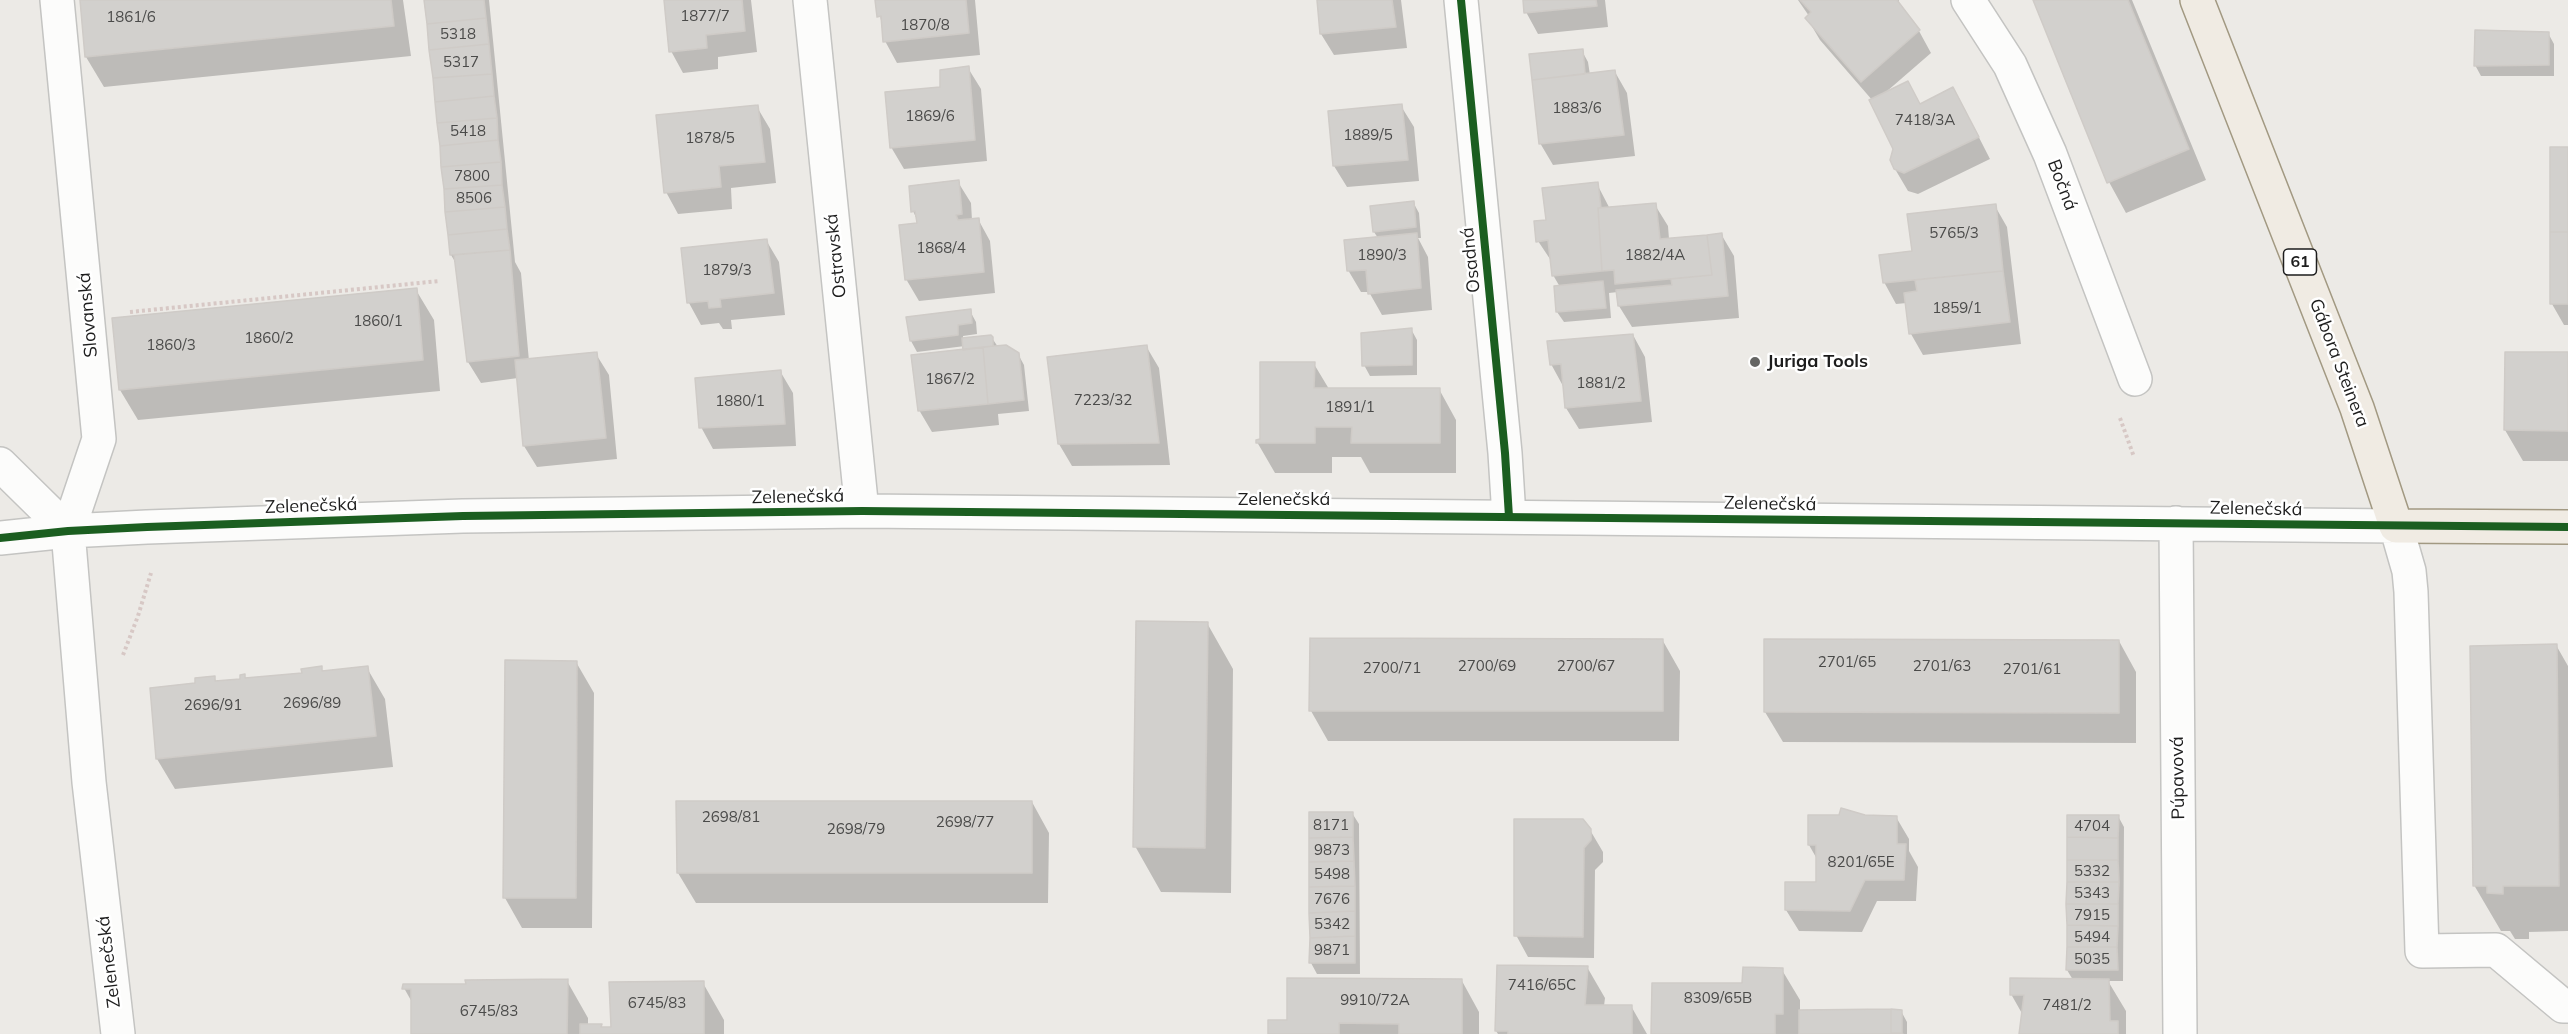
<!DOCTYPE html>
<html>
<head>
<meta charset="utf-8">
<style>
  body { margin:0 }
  canvas { display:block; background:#eceae6 }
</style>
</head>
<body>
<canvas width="2568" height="1034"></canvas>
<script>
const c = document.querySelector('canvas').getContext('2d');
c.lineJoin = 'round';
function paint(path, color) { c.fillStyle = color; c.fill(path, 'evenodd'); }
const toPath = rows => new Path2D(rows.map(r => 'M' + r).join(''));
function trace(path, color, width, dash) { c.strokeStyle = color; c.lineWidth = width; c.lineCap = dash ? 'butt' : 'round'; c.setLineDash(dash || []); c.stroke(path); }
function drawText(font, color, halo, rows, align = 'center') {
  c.font = font + ' Mulish,sans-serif'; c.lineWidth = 5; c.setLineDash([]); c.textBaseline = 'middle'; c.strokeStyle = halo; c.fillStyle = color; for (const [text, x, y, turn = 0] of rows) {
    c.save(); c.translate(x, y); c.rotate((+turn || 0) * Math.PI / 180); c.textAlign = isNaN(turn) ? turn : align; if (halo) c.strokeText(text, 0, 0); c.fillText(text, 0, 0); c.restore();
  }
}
paint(toPath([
  [81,0,403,0,411,56,104,87,86,57],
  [426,0,489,0,515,262,521,273,529,361,596,354,609,375,617,459,537,467,524,446,518,378,481,383,468,362,457,265,451,255],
  [665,0,751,0,757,52,718,57,718,69,683,73,671,51],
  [877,0,975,0,980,55,897,63,885,41],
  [1318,0,1401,0,1407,48,1334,55,1321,34],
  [1525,0,1605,0,1608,27,1538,34,1526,12],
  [1798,0,1899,0,1898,4,1919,31,1931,53,1886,92,1920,105,1965,110,1990,159,1918,194,1908,191,1895,169,1895,149,1873,101,1820,40,1807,18,1809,16],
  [2035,0,2132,0,2206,180,2126,213,2109,182],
  [2548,33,2554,44,2554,76,2481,76,2475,65],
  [1582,51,1588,62,1590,75,1615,72,1627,93,1635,156,1553,165,1540,143],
  [968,68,981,89,987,161,904,169,891,147,942,88],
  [1401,106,1414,127,1419,181,1347,187,1334,166],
  [757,107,770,129,776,183,731,188,732,209,678,214,666,192],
  [2568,148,2568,325,2564,325,2552,304],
  [958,182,971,203,972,220,978,219,990,241,995,293,919,301,906,279,919,224,913,211],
  [1597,184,1610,209,1655,205,1668,226,1669,239,1721,234,1734,256,1739,318,1632,327,1619,306,1618,292,1609,293,1611,318,1564,322,1557,312,1560,287,1553,275,1552,262,1538,241,1548,222],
  [1413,202,1419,213,1421,238,1418,238,1428,257,1432,310,1382,315,1369,292,1361,292,1348,270,1378,238,1374,232,1371,207],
  [1995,206,2007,227,2021,344,1923,355,1911,334,1907,303,1896,304,1884,282,1914,252],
  [766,240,779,262,785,315,731,320,732,329,723,329,719,323,701,325,689,303,682,249],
  [416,290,434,320,440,391,138,420,120,390],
  [970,311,976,322,977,334,963,336,963,340,992,338,998,347,1018,354,1024,365,1029,411,998,414,999,425,932,432,919,410,965,351,965,346,917,352,911,341,908,318],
  [1411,329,1417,340,1417,375,1370,376,1364,365],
  [1633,335,1645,357,1652,422,1579,429,1566,408,1563,386,1551,364],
  [1146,346,1159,368,1170,465,1072,466,1059,444,1049,358],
  [2568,353,2568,461,2523,461,2505,430],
  [1314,364,1329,389,1439,389,1456,420,1456,473,1370,473,1361,457,1332,457,1332,473,1275,473,1257,442,1261,440],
  [780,371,793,393,796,446,713,449,701,427],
  [1207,623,1233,669,1231,893,1161,892,1135,846],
  [1663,641,1680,671,1679,741,1328,741,1311,711],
  [2119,641,2136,672,2136,743,1783,742,1765,712],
  [2556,645,2568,666,2568,931,2529,932,2529,939,2515,939,2510,931,2501,931,2474,885],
  [576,662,594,693,592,928,522,928,505,898],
  [321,668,324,673,367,668,385,699,393,767,175,789,157,759,196,684,214,678,217,682,242,680,244,676,247,680,304,674],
  [1032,802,1049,833,1048,903,696,903,678,873],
  [1352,813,1359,824,1360,974,1317,974,1311,963],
  [2118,816,2124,827,2123,981,2108,981,2126,1011,2126,1034,2020,1034,2024,1017,2011,994,2073,980,2067,970],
  [1865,817,1896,817,1909,839,1909,851,1918,867,1916,901,1877,901,1862,932,1799,931,1786,910,1817,884,1817,859,1809,845],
  [1590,830,1603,852,1603,862,1595,870,1594,958,1528,957,1516,935],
  [1587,967,1605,998,1604,1006,1631,1006,1647,1034,1498,1034,1496,1031],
  [1782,970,1800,1000,1800,1011,1901,1011,1907,1022,1907,1034,1653,1034,1744,985],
  [567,981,588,1018,588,1025,601,1025,603,1029,612,1028,703,983,724,1020,724,1034,413,1034,413,1004,404,988],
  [1462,981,1479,1012,1479,1034,1269,1034,1288,1022]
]), '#0003');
const building = toPath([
  [80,0,391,0,394,26,85,57,80,0],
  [424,0,484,0,486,18,427,24,424,0],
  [664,0,742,0,745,31,706,35,707,48,669,52,664,0],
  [875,0,966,0,969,33,883,42,881,16,877,17,875,0],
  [1317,0,1392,0,1396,27,1320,34,1317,0],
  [1523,0,1596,0,1597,6,1524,13,1523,0],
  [1800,0,1897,0,1920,30,1861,82,1805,18,1811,12,1800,0],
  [2033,0,2128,0,2189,149,2107,183,2033,0],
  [486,18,489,44,429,50,427,24,486,18],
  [2475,30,2549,32,2549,65,2474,66,2475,30],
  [489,44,492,74,433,78,429,50,489,44],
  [1583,49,1585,74,1532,80,1529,54,1583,49],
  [969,66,975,140,890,148,885,92,940,87,940,70,969,66],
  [1615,70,1624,135,1539,144,1532,80,1615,70],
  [492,74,494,96,435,102,433,78,492,74],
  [1908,81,1920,104,1953,87,1979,137,1904,173,1894,169,1890,160,1893,149,1869,100,1908,81],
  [494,96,497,118,437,123,435,102,494,96],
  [1402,104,1408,160,1333,166,1328,111,1402,104],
  [758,105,765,162,719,166,721,187,664,193,656,115,758,105],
  [497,118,498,140,440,146,437,123,497,118],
  [498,140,501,162,441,167,440,146,498,140],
  [2550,147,2568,147,2568,232,2550,232,2550,147],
  [501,162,502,185,444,189,441,167,501,162],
  [959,180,962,214,956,215,958,220,979,218,984,272,905,280,899,225,917,223,915,211,911,212,909,186,959,180],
  [1598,182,1601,208,1598,208,1602,271,1552,276,1548,240,1536,242,1534,221,1546,220,1542,188,1598,182],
  [502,185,505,207,445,212,444,189,502,185],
  [1414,201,1416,227,1373,232,1370,206,1414,201],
  [1656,203,1660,239,1707,235,1712,275,1615,284,1614,270,1602,271,1598,208,1656,203],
  [1996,204,2003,271,1883,283,1879,255,1912,251,1907,214,1996,204],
  [505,207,507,229,448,235,445,212,505,207],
  [507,229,510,250,450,255,448,235,507,229],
  [2550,232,2568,232,2568,304,2550,304,2550,232],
  [1417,233,1421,288,1368,294,1366,270,1347,271,1344,240,1417,233],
  [1722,233,1728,296,1618,306,1616,290,1672,285,1671,279,1712,275,1707,235,1722,233],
  [767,239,774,293,720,299,721,307,709,308,708,301,687,303,681,248,767,239],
  [510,250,519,356,467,362,454,255,510,250],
  [2003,271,2010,322,1909,334,1904,293,1917,291,1915,280,2003,271],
  [1603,281,1606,308,1556,312,1554,286,1603,281],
  [417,288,423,360,119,390,112,318,417,288],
  [971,309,972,323,958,325,958,335,910,341,906,317,971,309],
  [1412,328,1412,365,1362,366,1361,333,1412,328],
  [1633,334,1641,401,1565,408,1561,364,1550,365,1547,341,1633,334],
  [991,335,993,337,993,346,963,350,962,338,991,335],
  [1006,345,1019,353,1024,400,988,404,983,347,1006,345],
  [1147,345,1159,443,1058,444,1047,357,1147,345],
  [983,347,988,404,918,411,911,355,983,347],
  [597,352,606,438,523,446,515,360,597,352],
  [2505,352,2568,352,2568,431,2504,430,2505,352],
  [1260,362,1315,362,1314,388,1440,388,1440,443,1351,443,1352,427,1315,427,1315,443,1256,443,1256,440,1260,439,1260,362],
  [781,370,785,424,699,428,695,378,781,370],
  [1136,621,1208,622,1205,848,1133,847,1136,621],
  [1310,638,1663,639,1663,711,1309,711,1310,638],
  [1764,639,2119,640,2119,713,1764,712,1764,639],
  [2557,644,2559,886,2503,886,2503,894,2487,893,2487,886,2473,886,2470,646,2557,644],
  [505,660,577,661,576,898,503,898,505,660],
  [322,666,322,671,368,666,376,736,156,759,150,688,195,683,195,678,215,676,215,681,240,679,240,675,245,674,245,678,302,673,301,669,322,666],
  [676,801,1032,801,1032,873,677,873,676,801],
  [1841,808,1865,815,1897,816,1897,844,1906,844,1904,880,1865,880,1850,911,1785,910,1785,882,1816,882,1816,845,1808,845,1808,815,1839,815,1841,808],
  [1309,812,1353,812,1353,837,1309,838,1309,812],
  [2067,815,2119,815,2118,838,2067,837,2067,815],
  [1514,819,1583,819,1591,829,1591,840,1584,848,1583,937,1514,936,1514,819],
  [1353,837,1354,861,1309,862,1309,838,1353,837],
  [2067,837,2118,838,2118,860,2067,860,2067,837],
  [2067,860,2118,860,2119,882,2067,882,2067,860],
  [1354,861,1355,886,1309,887,1309,862,1354,861],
  [2067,882,2119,882,2118,904,2066,904,2067,882],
  [1355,886,1355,911,1309,913,1309,887,1355,886],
  [2066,904,2118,904,2118,926,2067,925,2066,904],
  [1355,911,1355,936,1310,938,1309,913,1355,911],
  [2067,925,2118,926,2117,947,2067,947,2067,925],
  [1355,936,1355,963,1309,963,1310,938,1355,936],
  [2067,947,2117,947,2118,970,2066,970,2067,947],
  [1497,965,1588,966,1585,1005,1632,1005,1632,1034,1508,1034,1508,1031,1495,1031,1497,965],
  [1743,967,1783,968,1783,1014,1775,1014,1775,1034,1651,1034,1652,983,1742,983,1743,967],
  [1287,978,1462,979,1462,1034,1399,1034,1399,1024,1339,1023,1339,1034,1268,1034,1268,1020,1287,1020,1287,978],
  [2010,978,2109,979,2110,1021,2118,1021,2118,1034,2019,1034,2024,995,2010,995,2010,978],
  [568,979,567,1034,411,1034,411,989,402,989,403,984,466,984,465,980,568,979],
  [704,981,704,1034,580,1034,580,1024,602,1024,601,1027,611,1027,609,982,704,981],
  [1891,1009,1891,1033,1903,1034,1799,1034,1799,1010,1891,1009],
  [1891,1009,1902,1010,1902,1033,1891,1033,1891,1009]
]);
paint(building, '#d2d0cd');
trace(building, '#cfcbc7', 1.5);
const minor = toPath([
  [57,0,99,439,68,531,89,782,118,1034],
  [810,0,862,511],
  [1461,0,1505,453,1509,517],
  [1968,0,2010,65,2050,154,2135,379],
  [0,464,68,531],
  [2176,523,2180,1034],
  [0,538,68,531,147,527,463,516,862,511,2396,526,2409,571,2411,592,2422,951,2496,950,2563,1006,2568,1006]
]);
const major = toPath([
  [2197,0,2357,408,2396,526,2568,527]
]);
trace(minor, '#c4c4c2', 36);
trace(major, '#a29982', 36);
trace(toPath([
  [130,312,439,281],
  [2120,418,2134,457],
  [123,655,138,616,151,573]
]), '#d7c8c5', 4, [3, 3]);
trace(minor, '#fcfcfb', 33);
trace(major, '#f0ebe3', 33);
trace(toPath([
  [1461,0,1505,453,1509,517],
  [0,538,68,531,147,527,463,516,862,511,2568,527]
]), '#1b5e20', 8);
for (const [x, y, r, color] of [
  [1755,362,6,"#656563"]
]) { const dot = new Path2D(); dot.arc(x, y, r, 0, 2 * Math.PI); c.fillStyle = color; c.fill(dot); trace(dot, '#fff', 2); }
drawText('15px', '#4a4a49', null, [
  ["1877/7",705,16],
  ["1861/6",131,17],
  ["1870/8",925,25],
  ["5318",458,34],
  ["5317",461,62],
  ["1883/6",1577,108],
  ["1869/6",930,116],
  ["7418/3A",1925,120],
  ["5418",468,131],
  ["1889/5",1368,135],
  ["1878/5",710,138],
  ["7800",472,176],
  ["8506",474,198],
  ["5765/3",1954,233],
  ["1868/4",941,248],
  ["1890/3",1382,255],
  ["1882/4A",1655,255],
  ["1879/3",727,270],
  ["1859/1",1957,308],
  ["1860/1",378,321],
  ["1860/2",269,338],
  ["1860/3",171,345],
  ["1867/2",950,379],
  ["1881/2",1601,383],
  ["7223/32",1103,400],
  ["1880/1",740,401],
  ["1891/1",1350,407],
  ["2701/65",1847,662],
  ["2700/69",1487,666],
  ["2700/67",1586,666],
  ["2701/63",1942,666],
  ["2700/71",1392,668],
  ["2701/61",2032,669],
  ["2696/89",312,703],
  ["2696/91",213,705],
  ["2698/81",731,817],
  ["2698/77",965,822],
  ["8171",1331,825],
  ["4704",2092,826],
  ["2698/79",856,829],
  ["9873",1332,850],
  ["8201/65E",1861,862],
  ["5332",2092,871],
  ["5498",1332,874],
  ["5343",2092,893],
  ["7676",1332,899],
  ["7915",2092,915],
  ["5342",1332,924],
  ["5494",2092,937],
  ["9871",1332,950],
  ["5035",2092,959],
  ["7416/65C",1542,985],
  ["8309/65B",1718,998],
  ["9910/72A",1375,1000],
  ["6745/83",657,1003],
  ["7481/2",2067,1005],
  ["6745/83",489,1011]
]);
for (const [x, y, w] of [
  [2300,262,33]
]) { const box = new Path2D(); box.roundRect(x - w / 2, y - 13, w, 26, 4.5); c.fillStyle = '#fff'; c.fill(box); trace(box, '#1d1d1d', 1.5); }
drawText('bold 16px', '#1d1d1d', null, [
  ["61",2300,262]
]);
drawText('18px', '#1d1d1d', '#fff', [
  ["Bočná",2062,185,69],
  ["Ostravská",836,256,-96],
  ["Osadná",1471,260,-96],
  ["Slovanská",88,315,-95],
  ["Gábora Steinera",2339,363,69],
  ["Zelenečská",798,497,-1],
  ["Zelenečská",1284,500],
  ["Zelenečská",1770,504,1],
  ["Zelenečská",311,506,-2],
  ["Zelenečská",2256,509,1],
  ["Púpavová",2178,778,-91],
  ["Zelenečská",109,962,-97]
]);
drawText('bold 18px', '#1d1d1d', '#fff', [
  ["Juriga Tools",1767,362]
], 'left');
</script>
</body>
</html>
